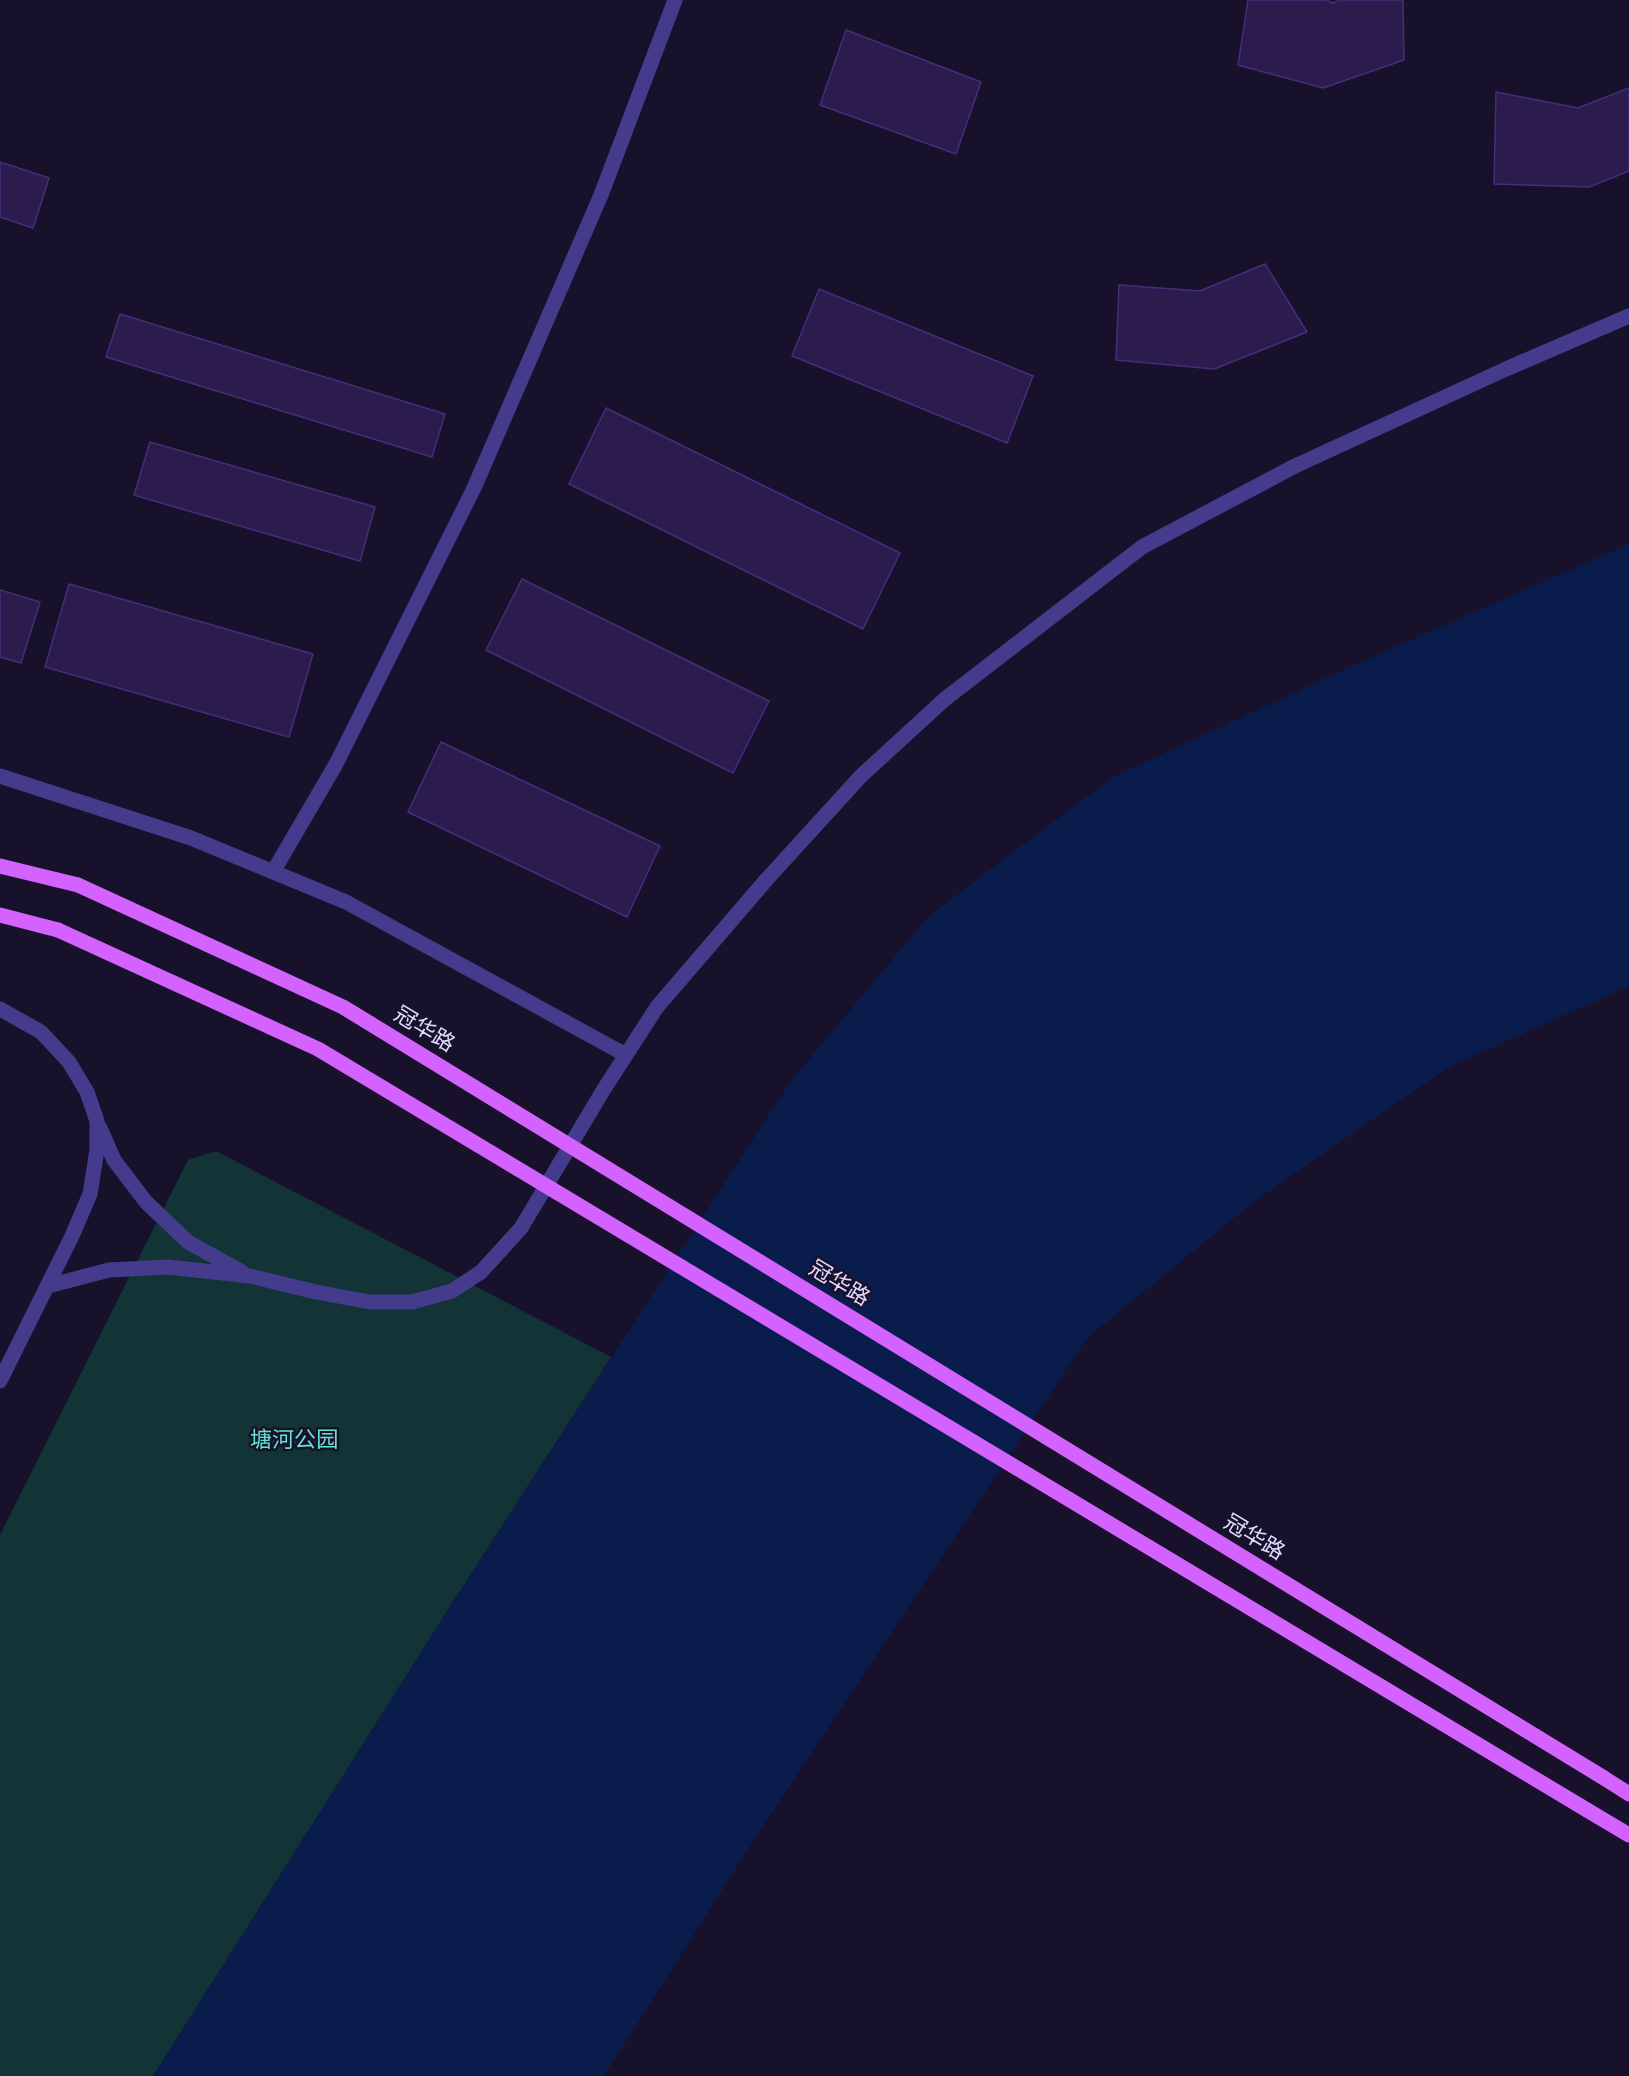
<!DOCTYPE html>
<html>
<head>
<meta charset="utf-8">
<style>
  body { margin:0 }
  canvas { display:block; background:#18112c }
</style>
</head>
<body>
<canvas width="1629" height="2076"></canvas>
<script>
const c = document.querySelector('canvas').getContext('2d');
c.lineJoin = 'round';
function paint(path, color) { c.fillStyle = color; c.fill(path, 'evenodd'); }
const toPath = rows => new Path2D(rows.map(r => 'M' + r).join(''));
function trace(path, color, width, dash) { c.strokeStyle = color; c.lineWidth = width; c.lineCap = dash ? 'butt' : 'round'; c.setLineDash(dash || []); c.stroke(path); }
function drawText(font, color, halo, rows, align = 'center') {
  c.font = font + ' Karla,"Noto Sans SC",sans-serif'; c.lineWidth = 5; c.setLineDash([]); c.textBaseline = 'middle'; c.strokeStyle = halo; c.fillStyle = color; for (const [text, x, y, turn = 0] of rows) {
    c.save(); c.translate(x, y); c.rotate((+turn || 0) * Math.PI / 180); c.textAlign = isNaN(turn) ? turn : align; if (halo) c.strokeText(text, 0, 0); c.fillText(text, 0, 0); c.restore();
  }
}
paint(toPath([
  [216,1151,611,1357,449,1608,153,2076,0,2076,0,1535,188,1160]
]), '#133436');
paint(toPath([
  [1629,544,1629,986,1447,1068,1256,1200,1087,1338,764,1824,604,2076,153,2076,449,1608,791,1081,929,916,1113,777,1361,662]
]), '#0a1c4c');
const building = toPath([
  [1248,0,1326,0,1333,3,1340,0,1403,0,1404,60,1323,88,1238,65,1248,0],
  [846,30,981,82,956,154,820,105,846,30],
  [1629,88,1629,171,1589,187,1494,184,1496,92,1578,108,1629,88],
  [0,162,49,178,33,228,0,217,0,162],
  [1265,264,1307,332,1214,369,1116,360,1119,285,1200,291,1265,264],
  [819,289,1033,376,1007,443,792,356,819,289],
  [120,314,445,414,432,457,106,357,120,314],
  [606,408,900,553,863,629,569,484,606,408],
  [150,442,375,507,360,561,134,495,150,442],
  [522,579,769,701,733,773,486,650,522,579],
  [69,584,313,654,289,737,45,667,69,584],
  [0,590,40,602,21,663,0,657,0,590],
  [441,742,660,846,627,917,408,812,441,742]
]);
paint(building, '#2b1c4d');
trace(building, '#442e7a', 1.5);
trace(toPath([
  [0,776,191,838,346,902,626,1055],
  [273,872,336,764,474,488,601,195,675,0],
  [0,1009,41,1032,69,1062,87,1092,97,1121,97,1150,90,1194,72,1236,0,1381],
  [100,1128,114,1160,146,1202,188,1242,242,1272],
  [48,1286,109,1270,168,1267,250,1276,316,1292,370,1302,412,1302,452,1291,481,1272,521,1228,604,1089,657,1007,767,879,861,776,945,699,1142,547,1295,466,1506,369,1629,316]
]), '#453b8c', 15);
trace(toPath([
  [0,866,78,885],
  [0,915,58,930],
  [1604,1778,1629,1794],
  [1587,1810,1629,1835]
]), '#d362ff', 15);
trace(toPath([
  [78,885,343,1007,1604,1778],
  [58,930,318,1049,1587,1810]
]), '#d362ff', 15);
drawText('22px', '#e3dbff', '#18112c', [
  ["冠华路",424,1030,31],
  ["冠华路",839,1284,31],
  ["冠华路",1254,1538,31]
]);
drawText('22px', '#63e4cf', '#18112c', [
  ["塘河公园",294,1441]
]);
</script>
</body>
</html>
